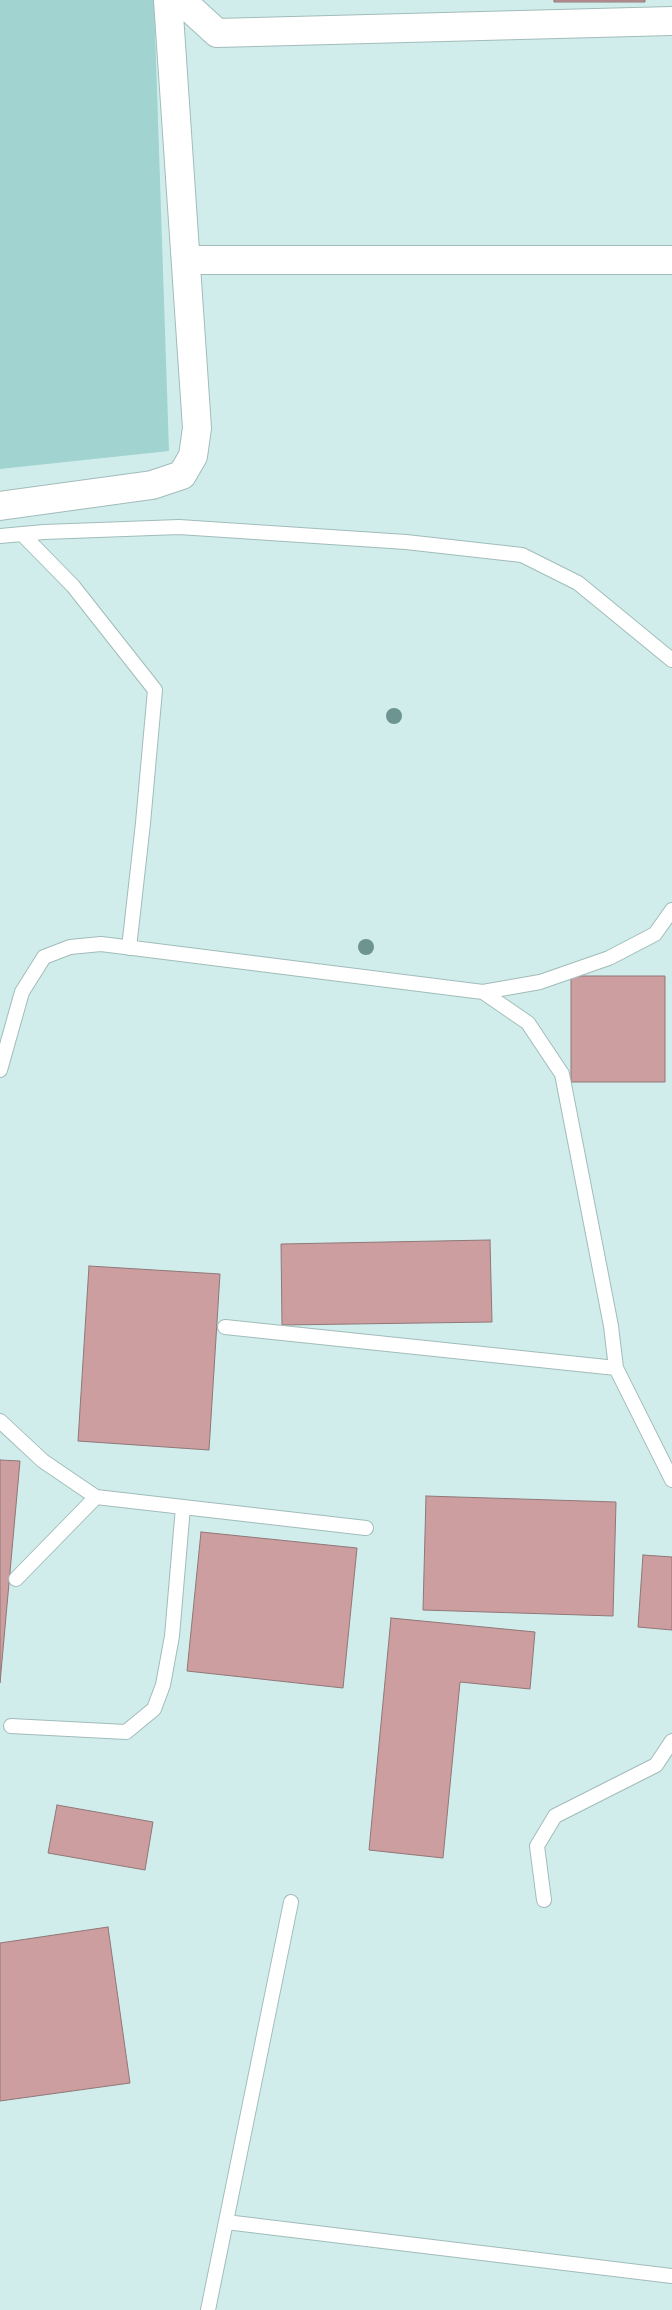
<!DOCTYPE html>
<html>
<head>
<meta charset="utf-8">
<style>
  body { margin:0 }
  canvas { display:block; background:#d0edeb }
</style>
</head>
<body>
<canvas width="672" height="2310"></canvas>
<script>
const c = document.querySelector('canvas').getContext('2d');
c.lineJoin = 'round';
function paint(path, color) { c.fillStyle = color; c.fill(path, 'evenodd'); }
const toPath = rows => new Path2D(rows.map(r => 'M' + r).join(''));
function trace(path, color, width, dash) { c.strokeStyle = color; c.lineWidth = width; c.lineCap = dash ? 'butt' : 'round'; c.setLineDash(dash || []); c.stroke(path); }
paint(toPath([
  [0,0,154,0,169,451,0,469]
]), '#a1d4d0');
const building = toPath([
  [554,0,645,0,645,2,554,2,554,0],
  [571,976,665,976,665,1082,571,1082,571,976],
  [490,1240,492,1322,282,1325,281,1244,490,1240],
  [89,1266,220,1274,209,1450,78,1441,89,1266],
  [0,1460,20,1461,0,1683,0,1460],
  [426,1496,616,1502,613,1616,423,1610,426,1496],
  [201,1532,357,1548,343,1688,187,1671,201,1532],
  [643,1555,672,1557,672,1630,638,1627,643,1555],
  [391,1618,535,1632,530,1689,460,1682,443,1858,369,1850,391,1618],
  [57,1805,153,1822,145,1870,48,1853,57,1805],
  [108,1927,130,2083,0,2101,0,1943,108,1927]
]);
paint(building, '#cc9e9f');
trace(building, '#907778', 1);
const lane = toPath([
  [22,534,73,586,155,690,143,823,129,948],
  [0,536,44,532,179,527,406,542,522,555,578,583,672,660],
  [483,992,540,982,609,958,655,934,672,910],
  [0,1070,22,992,44,957,70,947,101,944,483,992,528,1023,562,1074,611,1326,616,1368,672,1480],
  [225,1327,616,1368],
  [0,1421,43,1461,96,1497,366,1528],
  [16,1579,96,1497],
  [11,1726,126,1732,154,1709,163,1685,172,1636,183,1507],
  [544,1900,537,1846,555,1816,656,1765,672,1741],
  [226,2222,672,2276],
  [208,2310,291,1902]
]);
const street = toPath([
  [181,0,217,33,672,21],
  [186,260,672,260],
  [0,506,152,485,182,475,193,456,197,428,168,0]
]);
trace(lane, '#a1bcba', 16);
trace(street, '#a1bcba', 30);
trace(lane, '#fff', 14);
trace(street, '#fff', 28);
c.fillStyle = '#6d9491';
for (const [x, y] of [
  [394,716],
  [366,947]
]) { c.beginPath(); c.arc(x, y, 8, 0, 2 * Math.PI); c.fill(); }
</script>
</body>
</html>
